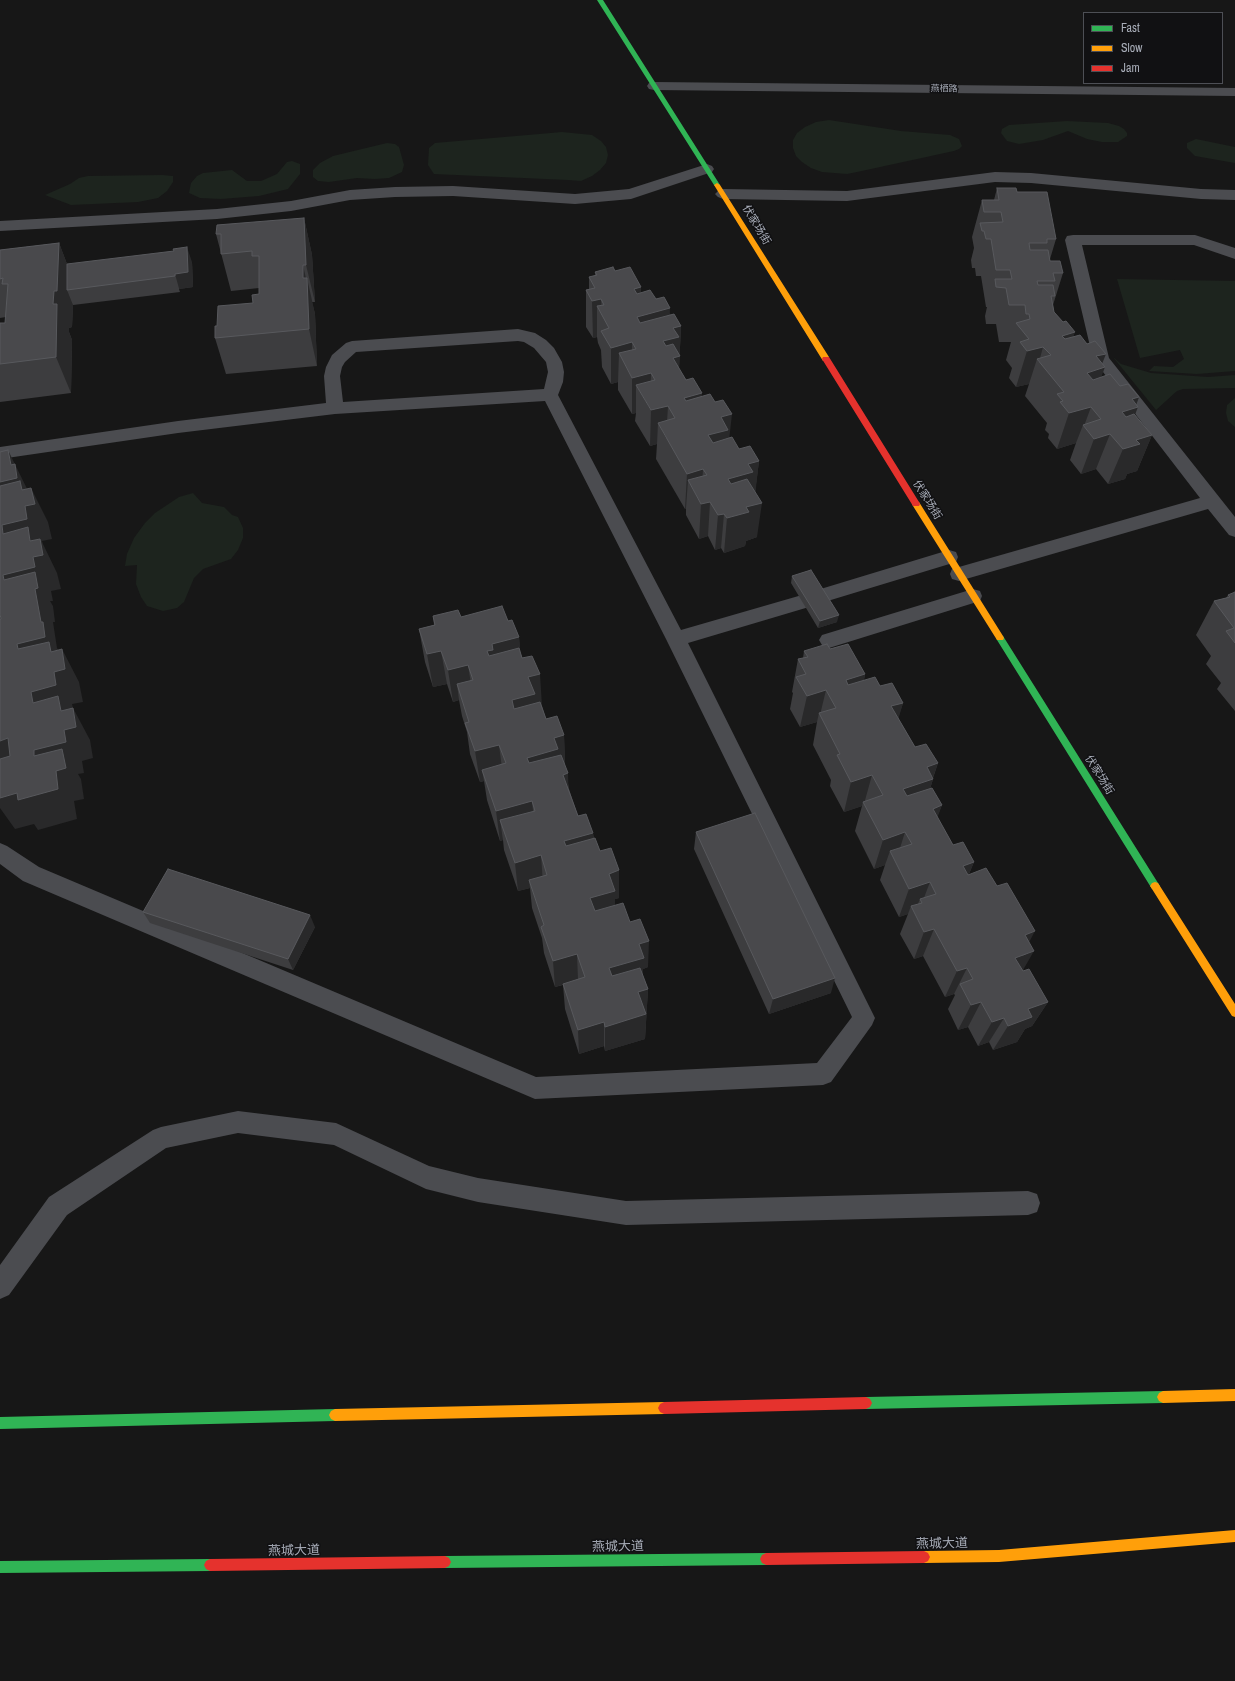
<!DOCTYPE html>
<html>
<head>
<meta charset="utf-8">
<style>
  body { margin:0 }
  #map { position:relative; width:1235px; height:1681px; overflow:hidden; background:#171717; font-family:"Archivo Narrow",sans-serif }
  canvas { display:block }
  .legend { position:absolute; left:1083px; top:12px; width:140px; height:72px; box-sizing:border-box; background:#111113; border:1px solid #4d4f55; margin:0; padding:5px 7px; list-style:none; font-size:12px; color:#a8adb8 }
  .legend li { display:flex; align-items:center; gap:8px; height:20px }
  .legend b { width:20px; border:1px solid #4d4f55 }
</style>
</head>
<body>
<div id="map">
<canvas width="1235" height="1681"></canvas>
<ul class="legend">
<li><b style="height:5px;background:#30b455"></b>Fast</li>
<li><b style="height:5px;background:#ff9f0a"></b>Slow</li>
<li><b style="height:5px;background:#e5322d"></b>Jam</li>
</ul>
</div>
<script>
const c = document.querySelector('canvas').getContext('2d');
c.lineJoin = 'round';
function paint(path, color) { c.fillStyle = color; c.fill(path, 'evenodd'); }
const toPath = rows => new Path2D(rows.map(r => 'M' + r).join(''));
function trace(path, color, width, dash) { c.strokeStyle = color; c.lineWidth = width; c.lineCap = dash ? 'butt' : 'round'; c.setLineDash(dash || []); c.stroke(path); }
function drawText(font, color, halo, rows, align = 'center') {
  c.font = font + ' "Archivo Narrow","Noto Sans SC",sans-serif'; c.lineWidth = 3; c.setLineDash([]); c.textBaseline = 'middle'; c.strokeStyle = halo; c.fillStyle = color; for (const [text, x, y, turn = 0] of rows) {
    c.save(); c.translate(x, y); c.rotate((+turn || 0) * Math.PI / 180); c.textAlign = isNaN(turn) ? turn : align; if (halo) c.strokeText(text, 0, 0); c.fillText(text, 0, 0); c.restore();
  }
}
paint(toPath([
  [829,120,901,131,950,135,959,139,962,146,959,149,954,151,857,172,847,174,822,172,811,168,802,162,796,156,793,148,793,140,797,133,805,127,816,122],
  [1067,121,1108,123,1119,126,1124,129,1127,133,1127,136,1118,142,1102,142,1087,139,1068,131,1043,140,1019,144,1007,141,1001,133,1002,129,1009,125],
  [562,132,592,135,601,141,606,147,608,155,606,163,600,170,592,176,581,181,568,180,434,174,428,165,429,148,435,143],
  [1196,139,1235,147,1235,163,1195,156,1187,148,1187,143],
  [387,143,395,144,399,147,404,165,402,172,389,178,375,179,357,178,329,182,318,181,313,177,313,170,320,163,333,156],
  [292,161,300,164,300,174,288,189,259,196,221,199,200,198,189,193,191,183,197,176,203,173,232,170,247,181,261,181,277,174,287,162],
  [162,175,173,176,173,182,167,191,158,198,138,202,71,205,45,195,70,184,79,178,88,176],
  [1117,279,1235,281,1235,371,1197,374,1149,371,1154,366,1173,367,1184,359,1180,350,1140,358],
  [1113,357,1121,364,1151,373,1208,377,1235,375,1235,388,1183,389,1177,391,1156,410],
  [1235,398,1235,427,1228,421,1226,413,1227,405],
  [193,493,202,503,224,507,232,515,238,517,243,528,243,538,238,550,231,559,203,569,194,578,184,602,177,608,163,611,147,606,141,597,136,584,137,565,125,566,127,554,134,538,145,523,155,513,179,497]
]), '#1d241e');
paint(toPath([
  [707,164,712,166,714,169,712,172,631,199,575,204,453,196,395,197,350,200,291,211,217,219,0,231,0,221,217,209,291,201,350,190,395,187,453,186,575,194,629,189,707,164],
  [995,172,1031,173,1201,189,1235,190,1235,200,1201,199,1031,183,995,182,847,201,723,199,718,197,715,194,718,191,723,189,847,191,995,172],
  [1073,235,1195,235,1235,248,1235,259,1194,245,1082,245,1109,358,1235,517,1235,537,1229,535,1208,509,959,581,952,579,950,574,952,569,1200,498,1093,359,1065,240,1067,236,1073,235],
  [518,329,535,333,546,340,554,348,562,362,564,372,563,382,558,395,681,630,802,595,809,597,811,602,809,607,688,643,875,1018,872,1025,831,1082,823,1085,535,1099,23,881,0,864,0,843,7,846,39,867,536,1077,817,1063,852,1017,666,639,545,401,335,414,178,433,0,459,0,447,178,421,326,403,324,376,326,367,332,355,346,343,352,341,518,329],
  [518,341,524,342,534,348,546,362,548,372,544,389,343,402,340,376,342,367,345,362,356,352,518,341],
  [949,550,956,552,958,557,956,562,821,603,814,601,812,596,814,591,949,550],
  [973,589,980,591,982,596,980,601,829,648,822,645,819,640,822,635,973,589],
  [238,1111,336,1123,429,1166,478,1178,626,1201,1028,1191,1037,1194,1040,1203,1037,1212,1028,1215,626,1225,478,1202,426,1189,334,1145,238,1133,166,1148,67,1215,9,1295,0,1299,0,1265,49,1197,153,1130,161,1127,238,1111]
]), '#4b4c50');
paint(toPath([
  [654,82,1235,88,1235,96,654,90,649,89,647,86,649,83,654,82]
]), '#4b4c50');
paint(toPath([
  [597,0,603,0,720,185,719,186,715,186,714,185,597,0],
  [1000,635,1003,636,1158,883,1160,886,1158,889,1155,890,1152,889,997,640,996,638,997,636,1000,635],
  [1163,1391,1167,1393,1169,1397,1167,1401,1163,1403,866,1409,862,1407,860,1403,862,1399,866,1397,1163,1391],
  [335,1409,339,1411,341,1415,339,1419,335,1421,0,1429,0,1417,335,1409],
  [766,1553,770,1555,772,1559,770,1563,766,1565,445,1568,441,1566,439,1562,441,1558,445,1556,766,1553],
  [210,1559,214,1561,216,1565,214,1569,210,1571,0,1573,0,1561,210,1559]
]), '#30b455');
paint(toPath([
  [717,183,720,185,829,357,829,361,823,361,714,185,717,183],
  [916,501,919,502,1003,636,1004,638,1003,640,997,640,913,506,912,504,913,502,916,501],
  [1155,882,1158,883,1235,1004,1235,1017,1232,1016,1152,889,1150,886,1152,883,1155,882],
  [1235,1389,1235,1401,1163,1403,1159,1401,1157,1397,1159,1393,1163,1391,1235,1389],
  [664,1402,668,1404,670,1408,668,1412,664,1414,335,1421,331,1419,329,1415,331,1411,335,1409,664,1402],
  [1235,1530,1235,1542,999,1562,924,1563,920,1561,918,1557,920,1553,924,1551,999,1550,1235,1530]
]), '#ff9f0a');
paint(toPath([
  [823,357,829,357,919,502,920,504,919,506,913,506,822,359,823,357],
  [866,1397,870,1399,872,1403,870,1407,866,1409,664,1414,660,1412,658,1408,660,1404,664,1402,866,1397],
  [924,1551,928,1553,930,1557,928,1561,924,1563,766,1565,762,1563,760,1559,762,1555,766,1553,924,1551],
  [445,1556,449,1558,451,1562,449,1566,445,1568,210,1571,206,1569,204,1565,206,1561,210,1559,445,1556]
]), '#e5322d');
paint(toPath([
  [997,188,1017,192,1056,239,1050,259,1050,261,1063,273,1053,305,1054,312,1073,337,1102,364,1101,377,1120,386,1139,397,1136,405,1135,415,1152,435,1137,471,1127,474,1125,479,1108,484,1096,469,1081,474,1070,460,1076,443,1057,449,1048,438,1049,434,1045,430,1047,423,1025,396,1029,384,1016,387,1009,378,1012,368,1006,360,1011,342,999,342,996,324,986,324,985,316,987,307,986,307,981,276,976,276,975,268,972,268,971,260,974,248,972,237,982,200,994,200],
  [304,218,312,255,315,302,312,302,315,314,317,366,226,374,215,338,217,326,253,303,259,294,259,288,231,291,216,234],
  [59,243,67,264,192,262,193,287,179,289,180,292,73,305,72,327,69,328,69,332,72,340,71,393,0,402,0,331,5,323,6,317,0,318,0,250],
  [615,271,641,287,641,293,656,299,681,326,679,369,686,380,702,397,729,438,739,449,759,461,755,492,757,537,746,541,745,546,724,553,721,548,715,550,708,536,699,539,686,515,686,508,685,509,656,459,657,444,650,446,635,421,636,413,632,414,618,390,618,382,611,384,602,367,601,350,598,343,597,337,593,338,586,327,586,290,589,289,589,277,595,276,595,272],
  [792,576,837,622,818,628,791,583],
  [1235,592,1235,711,1217,689,1221,683,1206,664,1211,656,1196,635,1214,601,1226,598,1228,595],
  [433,616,461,617,508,621,519,637,520,652,542,706,546,719,564,735,565,766,569,789,578,816,593,833,594,839,600,851,619,870,619,898,615,899,615,905,648,967,643,969,643,977,648,989,645,1039,605,1051,604,1046,579,1054,565,1009,563,985,555,987,544,953,542,938,532,908,530,888,518,891,504,850,503,840,500,841,487,800,484,781,480,782,470,754,467,732,462,716,459,700,453,702,447,684,433,687,425,662,419,629,434,625],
  [830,649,865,674,864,680,880,686,903,703,898,718,915,747,938,763,933,778,933,779,930,789,942,805,937,817,953,845,974,862,969,874,1029,942,1023,971,1048,1002,1032,1026,1025,1029,1017,1042,993,1050,989,1042,978,1046,968,1027,958,1030,948,1009,955,995,954,994,945,997,923,956,914,959,900,934,908,914,899,917,880,880,885,865,874,869,855,831,862,806,844,812,830,786,831,780,813,745,817,722,800,727,790,709,793,693,792,692,798,659,803,658,804,651],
  [696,832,831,993,769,1014,694,849],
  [143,912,315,927,293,970,150,923]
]), '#3d3d3f');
paint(toPath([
  [304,218,312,255,315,302,306,265],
  [59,243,73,280,67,290,73,305,72,327,69,328,69,332,72,340,71,393,56,357,53,304,54,291],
  [187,247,192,262,193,287,179,289,180,292,175,274],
  [303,265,307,283,307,278,315,314,317,366,309,329,303,278],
  [641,287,641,316,670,308,669,339,673,328,681,326,678,392,636,354,634,289],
  [601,299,602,315,597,306,597,337,593,338,592,301],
  [1075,332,1063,368,1062,336],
  [632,342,632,378,619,353,618,382,611,384,611,348],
  [1043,347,1039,362,1037,359,1029,384,1016,387,1027,351],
  [1106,354,1100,369,1105,367,1092,403,1087,373,1096,356],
  [651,373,650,409,636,385,636,413,632,414,632,378],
  [702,393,700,429,684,398],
  [1139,397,1135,408,1138,407,1124,443,1122,412,1132,399],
  [668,406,666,438,658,423,657,444,650,446,651,410],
  [1091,407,1084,426,1083,425,1076,443,1057,449,1069,413],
  [732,414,728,450,725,465,708,435,721,417],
  [1110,434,1096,469,1081,474,1094,439],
  [1152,435,1137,471,1127,474,1125,479,1108,484,1123,449,1136,440],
  [8,450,32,499,31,488,48,522,52,539,42,541,43,544,57,573,61,589,51,591,53,601,50,601,53,606,55,622,53,622,57,648,61,655,62,649,79,682,83,702,72,704,73,708,90,740,93,758,82,761,84,773,78,774,81,779,84,799,74,801,77,819,38,830,34,824,15,829,0,808,0,798,34,756,33,703,18,649,3,575,3,534,0,509,0,482,11,465],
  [759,461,755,496,762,503,757,537,746,541,745,546,724,553,727,518,728,479,748,464],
  [703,469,701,504,688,480,686,508,685,509,687,474],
  [710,502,708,536,699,539,701,504],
  [724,514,721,548,715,550,718,515],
  [839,615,837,622,818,628,820,621],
  [519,637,522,670,497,677,487,651,492,644],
  [441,651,447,684,433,687,427,654],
  [468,665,473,697,457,684,459,700,453,702,448,670],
  [540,674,542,706,536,708,515,732,512,700,528,677],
  [865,674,858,706,846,680],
  [826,690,820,715,819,713,817,722,800,727,807,696],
  [903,703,894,734,891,706],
  [564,735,565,766,560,768,530,788,527,758,554,738],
  [8,738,28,769,0,766,0,741],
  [499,745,503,776,482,770,484,781,480,782,475,751],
  [938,763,932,780,933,779,923,810,894,819,903,789,927,767],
  [568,773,569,804,563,775],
  [872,775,864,804,863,802,862,806,844,812,851,782],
  [532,801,535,831,500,820,503,840,500,841,496,811],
  [942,805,931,835,933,809],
  [905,832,896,861,890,851,885,865,874,869,883,840],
  [593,833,594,862,566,870,564,841],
  [541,855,543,884,529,880,530,888,518,891,515,863],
  [974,862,962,890,963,866],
  [619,870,619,898,615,899,615,919,591,926,590,898,609,874],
  [930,882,922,903,920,899,915,911,911,906,908,914,899,917,909,889],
  [310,915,315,927,293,970,288,959],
  [934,929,923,956,914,959,924,932],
  [1035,931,1022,956,1034,951,1019,977,1001,984,1025,935],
  [649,941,648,967,643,969,643,984,609,994,609,968,639,944],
  [577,954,578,980,555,987,553,961],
  [967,968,954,994,945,997,957,971],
  [835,978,831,993,769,1014,773,999],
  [648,989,645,1039,605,1051,605,1027,638,992],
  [981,1002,968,1027,958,1030,971,1005],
  [1048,1002,1032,1026,1025,1029,1017,1042,993,1050,1008,1026,1028,1009],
  [1004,1018,989,1042,978,1046,992,1022],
  [604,1022,604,1046,579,1054,578,1030]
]), '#29292a');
const building = toPath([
  [997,188,1016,188,1017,192,1047,192,1056,239,1047,239,1047,243,1029,243,1030,250,1048,250,1050,261,1060,261,1063,273,1053,273,1055,281,1037,281,1038,285,1053,285,1055,296,1051,296,1054,312,1063,322,1066,321,1075,332,1062,336,1065,339,1080,335,1087,344,1095,341,1106,354,1096,356,1105,367,1087,373,1093,380,1110,374,1120,386,1128,384,1139,397,1132,399,1138,407,1122,412,1126,417,1134,414,1152,435,1136,440,1140,444,1123,449,1110,434,1094,439,1083,425,1101,419,1091,407,1069,413,1060,402,1063,401,1057,394,1064,392,1037,359,1051,355,1043,347,1027,351,1020,342,1029,339,1016,323,1030,319,1029,314,1026,314,1025,305,1009,305,1006,288,996,287,995,279,1012,279,1010,270,996,270,991,239,986,239,984,231,982,231,980,223,1003,222,1001,212,984,212,982,200,999,200,997,188],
  [304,218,306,265,303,265,303,278,307,278,309,329,215,338,215,326,217,326,218,306,253,303,252,295,259,294,259,256,252,256,252,251,221,254,221,234,216,234,217,225,304,218],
  [59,243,57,291,54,291,53,304,57,304,56,357,0,364,0,323,5,323,8,284,2,284,3,278,0,279,0,250,59,243],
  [187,247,188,272,175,274,175,276,67,290,67,264,174,251,173,249,187,247],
  [613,267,615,271,630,267,641,287,634,289,637,294,650,290,656,299,664,297,670,308,637,317,640,323,674,314,681,326,673,328,679,337,663,341,666,346,673,344,680,356,673,358,686,380,693,378,702,393,684,398,686,401,710,394,715,402,723,400,732,414,721,417,728,430,708,435,713,443,732,437,739,449,750,446,759,461,748,464,753,472,728,479,731,484,747,479,762,503,746,507,749,512,727,518,724,514,718,515,710,502,701,504,688,480,707,475,703,469,687,474,658,423,675,418,668,406,651,410,636,385,655,380,651,373,632,378,619,353,636,349,632,342,611,348,601,331,609,328,597,306,604,305,601,299,592,301,586,290,595,288,589,277,597,275,595,272,613,267],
  [8,450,11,465,15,464,17,478,0,482,0,452,8,450],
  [20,481,22,490,31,488,35,504,25,506,27,519,2,525,3,534,28,527,30,541,40,539,43,555,33,557,35,567,3,575,4,580,35,572,38,588,35,589,41,622,43,622,45,637,17,644,18,649,49,642,51,652,62,649,65,669,54,672,56,685,31,692,33,703,58,696,61,711,73,708,76,727,64,730,66,742,34,750,34,756,62,749,66,768,56,771,58,789,18,800,17,793,0,798,0,759,10,756,8,738,0,741,0,619,1,619,0,614,0,486,20,481],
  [811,570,839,615,820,621,792,576,811,570],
  [1235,592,1235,643,1226,631,1234,628,1214,601,1230,597,1228,595,1235,592],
  [502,606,508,621,512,620,519,637,492,644,493,650,487,651,489,656,519,648,522,658,532,656,540,674,528,677,535,694,512,700,514,709,540,702,546,719,557,716,564,735,554,738,558,749,527,758,529,763,561,755,568,773,563,775,578,816,586,814,593,833,564,841,566,846,595,838,600,851,611,848,619,870,609,874,615,891,590,898,595,911,623,903,630,922,640,919,649,941,639,944,644,958,609,968,612,976,640,968,648,989,638,992,646,1014,605,1027,604,1022,578,1030,563,984,585,977,577,954,553,961,541,927,544,925,529,880,547,875,541,855,515,863,500,820,535,811,532,801,496,811,482,770,506,763,499,745,475,751,465,723,469,722,457,684,473,680,468,665,448,670,441,651,427,654,419,629,435,625,433,616,458,610,461,617,502,606],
  [827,644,830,649,848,644,865,674,846,680,848,685,875,677,880,686,892,683,903,703,891,706,915,747,926,744,938,763,927,767,933,779,903,789,907,796,932,788,942,805,933,809,953,845,963,842,974,862,963,866,968,875,986,868,997,886,1007,883,1035,931,1025,935,1034,951,1015,958,1023,971,1029,969,1048,1002,1028,1009,1032,1017,1008,1026,1004,1018,992,1022,981,1002,971,1005,960,984,973,979,967,968,957,971,934,929,924,932,911,906,922,903,920,899,936,894,930,882,909,889,890,851,912,844,905,832,883,840,863,802,883,795,872,775,851,782,837,755,840,754,819,713,836,708,826,690,807,696,796,677,806,674,798,659,808,657,804,651,827,644],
  [755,813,835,978,773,999,696,832,755,813],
  [168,869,310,915,288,959,143,912,168,869]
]);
paint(building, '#49494c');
trace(building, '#58595d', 1);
drawText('9px', '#a8adb8', '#111113', [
  ["燕栖路",944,89,1]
]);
drawText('11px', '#a8adb8', '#111113', [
  ["伏家场街",756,225,59],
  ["伏家场街",927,500,58],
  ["伏家场街",1099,775,58]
]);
drawText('13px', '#a8adb8', '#111113', [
  ["燕城大道",942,1544,-1],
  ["燕城大道",618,1547,-1],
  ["燕城大道",294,1551,-1]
]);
</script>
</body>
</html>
